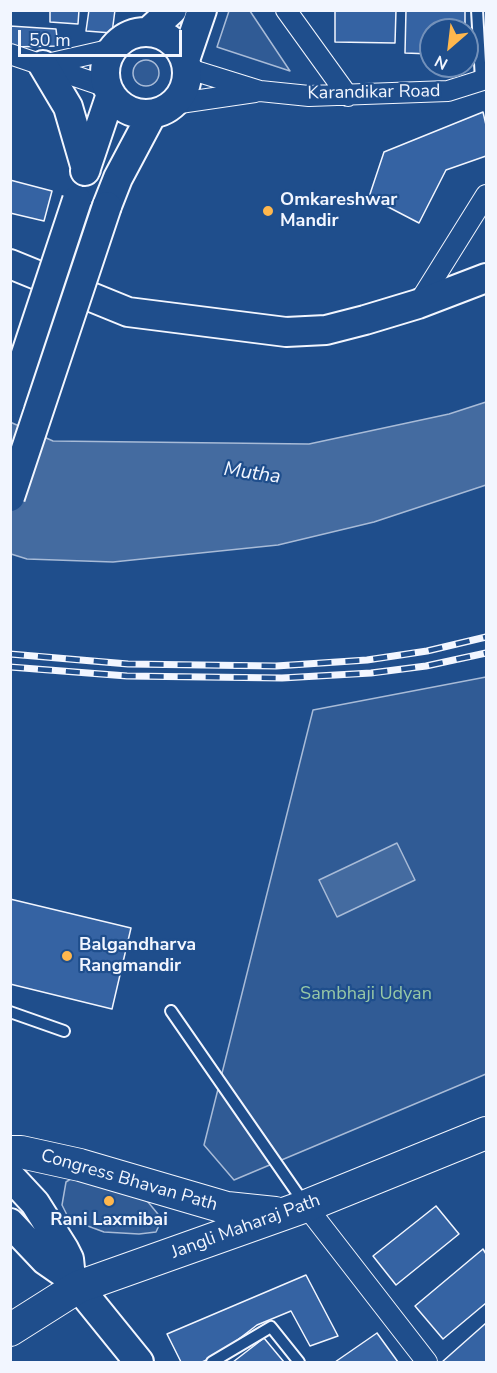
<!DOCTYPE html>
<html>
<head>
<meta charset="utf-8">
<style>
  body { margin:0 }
  #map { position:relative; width:497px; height:1373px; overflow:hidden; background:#1f4e8c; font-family:"Nunito Sans",sans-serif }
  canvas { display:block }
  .frame { position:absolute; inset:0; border:12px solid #f2f6ff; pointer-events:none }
  .north { position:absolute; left:419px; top:18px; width:60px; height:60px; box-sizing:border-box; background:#1f4e8c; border:2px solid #7391ba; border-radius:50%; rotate:208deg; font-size:16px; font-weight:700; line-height:24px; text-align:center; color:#f2f6ff }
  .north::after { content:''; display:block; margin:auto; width:21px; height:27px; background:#ffb74d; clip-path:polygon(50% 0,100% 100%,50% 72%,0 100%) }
  .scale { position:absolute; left:18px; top:30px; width:164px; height:27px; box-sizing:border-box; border:3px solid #f2f6ff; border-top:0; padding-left:8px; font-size:18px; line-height:21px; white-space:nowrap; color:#f2f6ff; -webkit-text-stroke:4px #1f4e8c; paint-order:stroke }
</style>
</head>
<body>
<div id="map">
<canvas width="497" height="1373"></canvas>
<div class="frame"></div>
<div class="north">N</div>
<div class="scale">50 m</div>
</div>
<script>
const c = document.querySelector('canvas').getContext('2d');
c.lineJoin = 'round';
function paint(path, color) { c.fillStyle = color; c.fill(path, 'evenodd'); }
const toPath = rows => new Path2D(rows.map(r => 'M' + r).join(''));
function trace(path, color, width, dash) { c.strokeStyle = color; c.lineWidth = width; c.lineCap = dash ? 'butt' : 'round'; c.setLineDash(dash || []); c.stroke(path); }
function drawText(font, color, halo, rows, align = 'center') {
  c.font = font + ' "Nunito Sans",sans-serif'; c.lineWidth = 4.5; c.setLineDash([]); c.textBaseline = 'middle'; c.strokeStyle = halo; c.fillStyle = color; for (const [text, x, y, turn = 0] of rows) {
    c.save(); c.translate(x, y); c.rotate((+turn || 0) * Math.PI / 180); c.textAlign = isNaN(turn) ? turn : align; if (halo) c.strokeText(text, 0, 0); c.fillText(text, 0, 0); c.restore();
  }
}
const green = toPath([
  [229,11,250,11,290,71,217,47,229,11],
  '133 73a13 13 0 1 1 26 0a13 13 0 1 1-26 0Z',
  [486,677,486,1074,234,1180,204,1145,313,710,486,677],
  [80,1173,115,1184,148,1202,162,1219,156,1232,139,1234,104,1232,69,1219,62,1205,66,1182,80,1173]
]);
paint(green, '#305b95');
trace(green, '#a8bbd7', 1.5);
const water = toPath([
  [486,402,486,485,374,522,278,545,113,562,27,559,11,554,10,422,53,441,309,444,449,414,486,402],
  [397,843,415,880,337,917,319,880,397,843]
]);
paint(water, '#446ba0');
trace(water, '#a8bbd7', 1.5);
const building = toPath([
  [50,10,79,10,78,24,50,22,50,10],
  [89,10,115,10,112,33,86,31,89,10],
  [335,10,396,10,395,43,335,42,335,10],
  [406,10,465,10,465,30,431,30,431,54,405,53,406,10],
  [10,26,56,29,58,46,10,47,10,26],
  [483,112,486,125,486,156,446,170,419,223,369,197,384,152,483,112],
  [10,180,52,191,44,221,10,213,10,180],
  [10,899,131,928,112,1009,10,984,10,899],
  [436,1206,459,1234,396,1285,373,1256,436,1206],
  [483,1249,486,1254,486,1303,443,1339,415,1306,483,1249],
  [306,1275,338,1336,310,1346,291,1311,257,1325,218,1355,202,1362,181,1362,167,1334,306,1275],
  [486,1323,486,1362,442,1362,486,1323],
  [377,1333,398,1362,335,1362,377,1333],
  [264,1338,284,1362,233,1362,264,1338]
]);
paint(building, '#3563a3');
trace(building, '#f2f6ff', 1.5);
const lane = toPath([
  [477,10,481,80],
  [171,1011,304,1203],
  [10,1012,64,1031],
  [212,1362,271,1327,299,1362]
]);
const street = toPath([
  [286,10,348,96],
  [10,54,107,87],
  [43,65,113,49],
  [186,68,260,91,309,96,448,91,486,79],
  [173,104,255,92],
  [418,304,486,195],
  [306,1206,427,1362]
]);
const secondary = toPath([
  [148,32,172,10],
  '105 73a41 41 0 1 1 82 0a41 41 0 1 1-82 0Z',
  [185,60,202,10],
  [43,65,68,107,86,169],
  [85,171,111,94],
  [107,206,118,178,152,114],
  [10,264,128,312,286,332,326,330,365,320,418,304,486,278],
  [10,1176,35,1203,64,1249,69,1259,71,1278],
  [10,1223,45,1260,71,1278,139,1362]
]);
const primary = toPath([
  [10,1152,21,1152,80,1165,227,1208,275,1213],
  [10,1330,78,1287,306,1206,486,1133]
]);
trace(lane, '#f2f6ff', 14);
trace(street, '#f2f6ff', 22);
trace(secondary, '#f2f6ff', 32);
trace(primary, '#f2f6ff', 34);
trace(lane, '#1f4e8c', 10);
trace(street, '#1f4e8c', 20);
trace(secondary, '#1f4e8c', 28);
trace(primary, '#1f4e8c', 32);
const rail = toPath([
  [10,654,128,664,276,666,367,660,427,651,486,637],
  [10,667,127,676,282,678,371,673,426,666,486,653]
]);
trace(rail, '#f2f6ff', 7);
trace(rail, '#1f4e8c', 4.5, [14]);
const secondaryBridge = toPath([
  [10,402,77,200],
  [10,497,107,206]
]);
trace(secondaryBridge, '#f2f6ff', 32, []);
trace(secondaryBridge, '#1f4e8c', 28);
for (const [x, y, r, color] of [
  [268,211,6,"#ffb74d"],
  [67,956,6,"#ffb74d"],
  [109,1201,6,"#ffb74d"]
]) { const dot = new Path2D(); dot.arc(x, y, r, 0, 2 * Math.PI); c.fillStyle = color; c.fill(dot); trace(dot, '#1f4e8c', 2); }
drawText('18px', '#f2f6ff', '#1f4e8c', [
  ["Karandikar Road",374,93,-1],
  ["Congress Bhavan Path",129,1181,16],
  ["Jangli Maharaj Path",246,1227,-20]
]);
drawText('bold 18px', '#f2f6ff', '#1f4e8c', [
  ["Omkareshwar",280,201],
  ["Mandir",280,222],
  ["Balgandharva",79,946],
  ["Rangmandir",79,967],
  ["Rani Laxmibai",109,1221,"center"]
], 'left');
drawText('18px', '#97c8a6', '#1f4e8c', [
  ["Sambhaji Udyan",366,995]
]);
drawText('italic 20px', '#f2f6ff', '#1f4e8c', [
  ["Mutha",252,474,8]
]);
</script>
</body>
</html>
